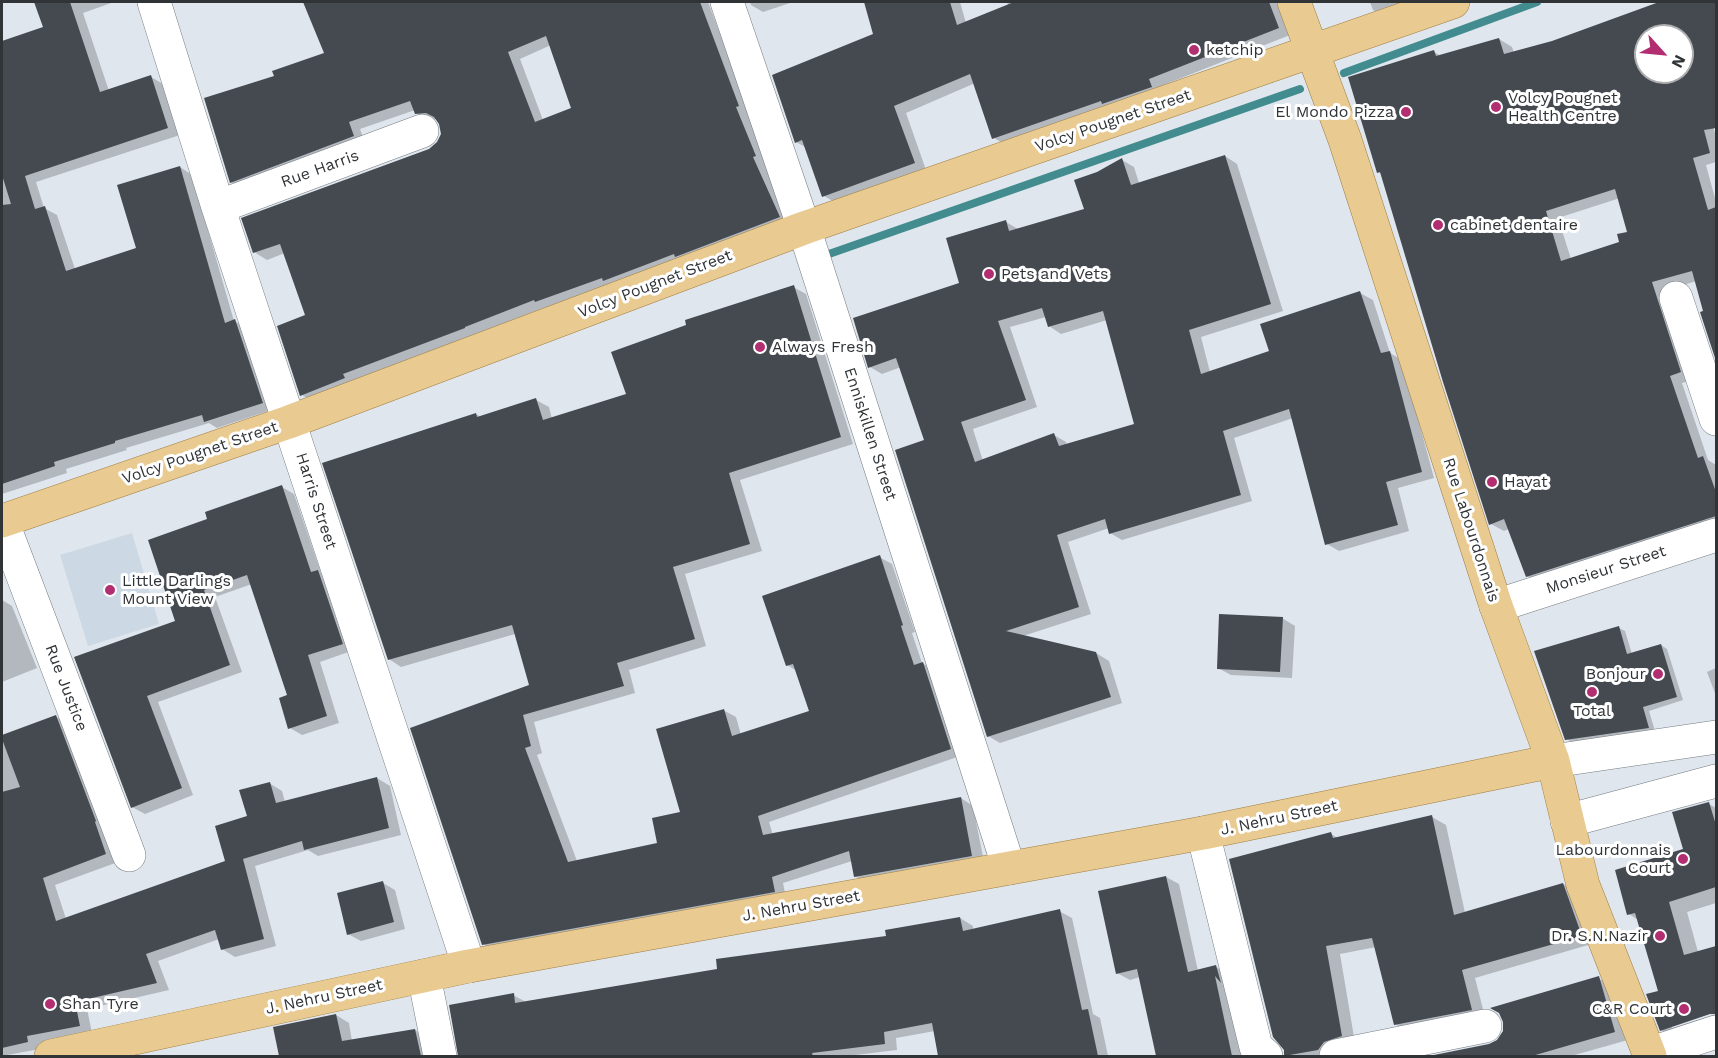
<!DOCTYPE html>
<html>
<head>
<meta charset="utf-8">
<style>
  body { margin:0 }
  #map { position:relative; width:1718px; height:1058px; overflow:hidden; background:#dfe6ed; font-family:"Work Sans",sans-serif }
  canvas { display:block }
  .frame { position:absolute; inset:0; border:3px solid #313437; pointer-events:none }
  .north { position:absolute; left:1634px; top:24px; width:60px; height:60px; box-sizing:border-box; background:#fff; border:2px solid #adaeaf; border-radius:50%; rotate:117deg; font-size:16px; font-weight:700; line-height:24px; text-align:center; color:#313437 }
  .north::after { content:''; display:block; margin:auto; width:21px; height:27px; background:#b32d71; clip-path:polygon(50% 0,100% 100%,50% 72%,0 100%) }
</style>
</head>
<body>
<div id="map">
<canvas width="1718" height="1058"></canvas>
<div class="frame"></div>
<div class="north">N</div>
</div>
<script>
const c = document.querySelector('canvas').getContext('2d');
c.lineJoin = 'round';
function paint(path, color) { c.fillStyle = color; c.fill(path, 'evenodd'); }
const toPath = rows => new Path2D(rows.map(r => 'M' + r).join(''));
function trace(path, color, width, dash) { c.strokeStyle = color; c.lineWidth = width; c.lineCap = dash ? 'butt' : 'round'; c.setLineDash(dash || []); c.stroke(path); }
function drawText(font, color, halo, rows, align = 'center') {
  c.font = font + ' "Work Sans",sans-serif'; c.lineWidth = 6; c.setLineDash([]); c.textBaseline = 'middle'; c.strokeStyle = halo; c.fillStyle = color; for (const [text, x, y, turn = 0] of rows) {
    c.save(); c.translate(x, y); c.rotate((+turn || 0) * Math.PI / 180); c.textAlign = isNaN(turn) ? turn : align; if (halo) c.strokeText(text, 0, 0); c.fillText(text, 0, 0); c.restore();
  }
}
paint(toPath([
  [132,533,159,624,88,646,60,555]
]), '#ccd9e5');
paint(toPath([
  [35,2,114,2,83,13,109,91,151,77,163,84,180,135,36,182,44,208,57,215,75,269,138,249,180,167,192,175,234,321,248,328,274,409,217,428,209,423,126,448,127,450,66,469,67,473,2,494,2,43,45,28],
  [305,2,647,2,649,6,661,2,708,2,750,113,748,114,791,224,548,308,546,307,476,334,477,335,314,402,302,395,307,315,285,253,267,260,254,252,429,150,438,143,442,134,438,119,429,120,416,113,415,110,360,129,365,143,244,189,231,182,276,77,326,54],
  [551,45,573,109,543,120,520,59],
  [750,2,793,2,763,12,751,5],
  [865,2,960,2,966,23,1008,5,1007,2,1277,2,1290,35,1161,86,1163,94,1006,145,994,138,975,84,973,84,906,113,926,170,836,203,824,196,807,148,796,142,875,34],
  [1370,2,1428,2,1385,17,1373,10],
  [1664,2,1716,2,1716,57,1710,39,1692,45,1716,137,1716,162,1706,165,1716,202,1716,356,1702,313,1705,312,1697,281,1665,290,1693,380,1682,383,1708,460,1716,465,1716,526,1541,583,1527,576,1509,529,1504,531,1491,524,1382,174,1378,172,1434,52,1441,56,1499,39,1512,47,1514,53,1552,42],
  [1646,36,1682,36,1682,72,1646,72],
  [1620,198,1629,233,1621,243,1571,259,1558,218],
  [1225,156,1237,164,1283,311,1201,337,1210,372,1270,352,1360,293,1373,300,1390,353,1402,360,1434,478,1398,488,1409,531,1339,551,1327,544,1293,418,1234,438,1252,501,1122,540,1110,533,1109,528,1068,542,1091,614,1023,636,1096,653,1109,661,1122,703,1000,743,988,736,926,440,901,367,882,374,870,367,961,284,1006,222,1018,229,1086,210,1097,174,1122,160,1134,167,1139,183],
  [1046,317,1049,326,1061,334,1107,320,1136,425,1067,445,1066,442,1054,435,983,461,973,429,1037,407,1010,327],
  [793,287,806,294,853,444,740,480,762,551,685,574,706,646,629,670,635,693,534,722,542,753,537,755,577,861,659,844,682,813,723,710,736,717,741,735,811,712,797,671,787,665,879,557,892,564,915,632,912,633,922,663,935,670,963,755,769,822,773,835,961,798,973,806,984,862,867,883,855,876,852,861,783,883,786,898,495,951,483,944,412,728,531,686,515,634,401,667,389,659,476,414,481,417,536,400,549,407,552,419,628,395],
  [282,487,294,494,321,573,330,578,354,650,320,662,339,723,302,735,290,728,289,696,252,584,215,597,242,672,158,702,193,795,145,814,132,807,76,658,177,621,209,520],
  [2,600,12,606,37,668,2,682],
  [1282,618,1295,626,1292,678,1231,675,1218,668],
  [1619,628,1625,631,1632,654,1661,645,1667,649,1683,700,1649,711,1655,731,1573,743,1567,739],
  [1716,668,1716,696,1707,672],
  [55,716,68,724,118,862,55,885,66,919,227,862,248,817,269,783,282,791,285,802,377,778,390,786,401,835,318,856,308,850,255,866,276,946,235,957,222,949,219,939,158,961,169,990,87,1009,92,1033,39,1043,40,1049,2,1056,2,737],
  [1709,804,1716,808,1716,903,1687,912,1698,952,1716,947,1716,1011,1672,1025,1672,1028,1716,1014,1716,1028,1680,1040,1661,1030,1659,992,1638,920,1629,914,1685,850],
  [1432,817,1446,825,1465,913,1563,884,1577,892,1595,943,1475,978,1485,1017,1409,1032,1395,1024,1376,947,1340,954,1355,1043,1333,1056,1285,1056,1285,1049,1331,834,1338,838],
  [1166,877,1179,884,1198,971,1216,967,1229,974,1227,985,1242,1056,1157,1056,1140,977,1130,980,1117,973],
  [383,883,395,890,405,929,361,941,348,934],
  [1059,911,1072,918,1093,1014,1100,1018,1108,1056,939,1056,935,1031,896,1038,897,1050,847,1056,460,1056,460,1052,513,995,526,1002,719,970,887,938,960,918,973,926,973,930],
  [1598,978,1612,986,1628,1040,1571,1056,1436,1056,1489,1046],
  [336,1015,349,1023,352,1041,415,1030,428,1038,432,1056,280,1056,275,1029]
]), '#0003');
trace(toPath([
  [1344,73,1537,2],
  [829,254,1300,89]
]), '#428c8f', 8);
paint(toPath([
  [34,2,70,2,100,92,151,75,168,128,25,176,35,209,45,206,66,271,136,248,117,185,180,166,225,323,235,319,263,403,204,422,202,415,115,441,115,443,54,462,55,466,2,484,2,205,11,204,2,175,2,41,43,27],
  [303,2,700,2,739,106,736,107,756,156,753,157,780,217,675,257,674,254,603,281,602,278,535,302,534,300,465,327,465,328,343,374,345,378,300,396,277,326,305,315,280,244,253,253,241,218,429,149,437,142,441,134,439,124,434,117,426,113,415,114,410,101,349,122,354,136,230,183,204,98,274,76,272,71,324,53],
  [546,36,571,108,535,122,508,52],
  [864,2,950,2,957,25,1014,2,1269,2,1279,28,1149,79,1152,87,1102,104,1101,101,992,139,970,74,894,106,915,163,822,197,802,140,795,143,772,75,873,34],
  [1659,2,1716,2,1716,128,1704,130,1710,153,1693,158,1708,210,1716,207,1716,361,1700,312,1703,311,1692,271,1652,282,1681,372,1670,376,1698,458,1703,456,1716,492,1716,516,1526,577,1504,519,1489,525,1443,382,1380,172,1377,173,1348,77,1434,50,1436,56,1499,38,1504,54,1552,41],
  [1646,36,1682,36,1682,72,1646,72],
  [1615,189,1627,232,1617,234,1619,242,1561,261,1546,211],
  [1225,155,1271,304,1189,330,1201,374,1269,351,1260,324,1360,291,1381,353,1390,351,1422,472,1386,482,1398,525,1325,545,1289,409,1223,431,1241,495,1109,534,1105,519,1057,535,1079,607,1006,631,1096,652,1111,697,987,737,895,450,924,440,896,358,868,368,853,318,959,283,946,238,1006,220,1009,231,1084,209,1074,180,1097,172,1122,158,1131,185],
  [1042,308,1048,327,1103,311,1134,424,1059,446,1054,433,975,462,961,422,1026,400,998,321],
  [794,285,841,437,729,473,750,544,673,567,695,639,617,663,624,686,523,715,531,746,525,748,568,862,657,843,652,818,680,812,656,729,724,709,732,736,809,711,793,664,786,666,762,596,880,555,903,625,901,626,914,665,923,662,951,749,758,816,763,835,961,797,972,856,854,877,849,851,772,877,775,892,482,945,410,728,529,685,512,625,388,660,322,463,476,413,477,417,536,398,543,420,626,394,611,352,686,325,685,320],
  [282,485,311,572,318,570,343,644,308,655,327,716,288,729,279,698,287,695,247,575,204,590,230,665,147,696,182,788,131,808,74,657,175,621,148,540,207,519,205,512],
  [1219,614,1283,617,1280,672,1217,669],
  [1619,626,1627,654,1661,644,1677,697,1643,707,1649,728,1565,740,1534,651],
  [56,715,96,821,95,822,106,854,43,878,56,921,225,861,215,826,247,816,239,790,270,782,276,803,377,777,389,828,304,850,302,841,243,859,264,939,221,950,215,930,146,954,157,983,75,1002,80,1026,27,1036,28,1042,2,1048,2,792,20,787,2,739,2,735],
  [1709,802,1716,825,1716,887,1669,902,1684,955,1716,946,1716,1014,1710,1014,1660,1031,1646,994,1658,991,1635,913,1627,915,1615,870,1683,849,1672,812],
  [1432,815,1454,915,1563,883,1582,936,1462,970,1472,1010,1394,1025,1372,938,1326,946,1342,1036,1324,1042,1318,1050,1284,1056,1284,1050,1273,1037,1229,859,1331,832,1333,838],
  [1166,876,1188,972,1216,965,1221,983,1215,976,1232,1056,1156,1056,1137,969,1116,974,1098,891],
  [383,881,394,922,347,935,337,893],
  [1060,909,1082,1010,1088,1009,1098,1056,938,1056,932,1023,884,1032,885,1044,812,1053,813,1056,458,1056,449,1005,514,993,515,1003,717,969,716,959,886,936,885,930,960,917,963,931],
  [1599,976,1615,1032,1532,1056,1429,1056,1489,1044,1497,1040,1503,1031,1503,1022,1499,1013,1490,1008],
  [336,1014,342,1041,415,1029,421,1056,279,1056,273,1027]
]), '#444a50');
const minor = toPath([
  [154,2,218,207,469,966],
  [727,2,804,228,1009,868],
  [218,207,422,131],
  [1676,298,1716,419],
  [2,521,129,855],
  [1496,606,1716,535],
  [1553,761,1716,737],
  [1567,821,1716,781],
  [1203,833,1256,1047,1266,1056],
  [424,976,440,1056],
  [1649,1054,1716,1032],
  [1336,1056,1485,1026]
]);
const major = toPath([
  [1294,2,1345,140,1496,606,1553,761,1583,885,1650,1056],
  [2,521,289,422,804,228,1453,2],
  [51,1056,469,966,1203,833,1553,761]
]);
trace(minor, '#757c82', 34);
trace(major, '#9f7e42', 34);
trace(minor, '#fff', 33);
trace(major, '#e9ca91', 33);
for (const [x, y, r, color] of [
  [1194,50,6,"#b32d71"],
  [1496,107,6,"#b32d71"],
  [1406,112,6,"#b32d71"],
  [1438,225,6,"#b32d71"],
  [989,274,6,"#b32d71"],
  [760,347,6,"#b32d71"],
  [1492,482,6,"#b32d71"],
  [110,590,6,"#b32d71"],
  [1658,674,6,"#b32d71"],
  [1592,692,6,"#b32d71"],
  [1683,859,6,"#b32d71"],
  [1660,936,6,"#b32d71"],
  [50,1004,6,"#b32d71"],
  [1684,1009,6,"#b32d71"]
]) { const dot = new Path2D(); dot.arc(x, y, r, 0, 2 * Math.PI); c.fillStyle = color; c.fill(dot); trace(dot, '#fff', 2); }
drawText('16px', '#313437', '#fff', [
  ["ketchip",1206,50],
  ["Volcy Pougnet",1508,98],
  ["Health Centre",1508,116],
  ["El Mondo Pizza",1394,112,"right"],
  ["cabinet dentaire",1450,225],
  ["Pets and Vets",1001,274],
  ["Always Fresh",772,347],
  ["Hayat",1504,482],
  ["Little Darlings",122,581],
  ["Mount View",122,599],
  ["Bonjour",1646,674,"right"],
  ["Total",1592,711,"center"],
  ["Labourdonnais",1671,850,"right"],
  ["Court",1671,868,"right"],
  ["Dr. S.N.Nazir",1648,936,"right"],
  ["Shan Tyre",62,1004],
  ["C&R Court",1672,1009,"right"]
], 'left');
drawText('16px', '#313437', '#fff', [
  ["Volcy Pougnet Street",1113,121,-19],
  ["Rue Harris",320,169,-20],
  ["Volcy Pougnet Street",655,284,-21],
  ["Enniskillen Street",870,434,72],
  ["Volcy Pougnet Street",200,453,-19],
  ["Harris Street",316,501,72],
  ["Rue Labourdonnais",1471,530,72],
  ["Monsieur Street",1606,570,-18],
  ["Rue Justice",66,688,69],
  ["J. Nehru Street",1279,818,-12],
  ["J. Nehru Street",801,906,-10],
  ["J. Nehru Street",324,997,-12]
]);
</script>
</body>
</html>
